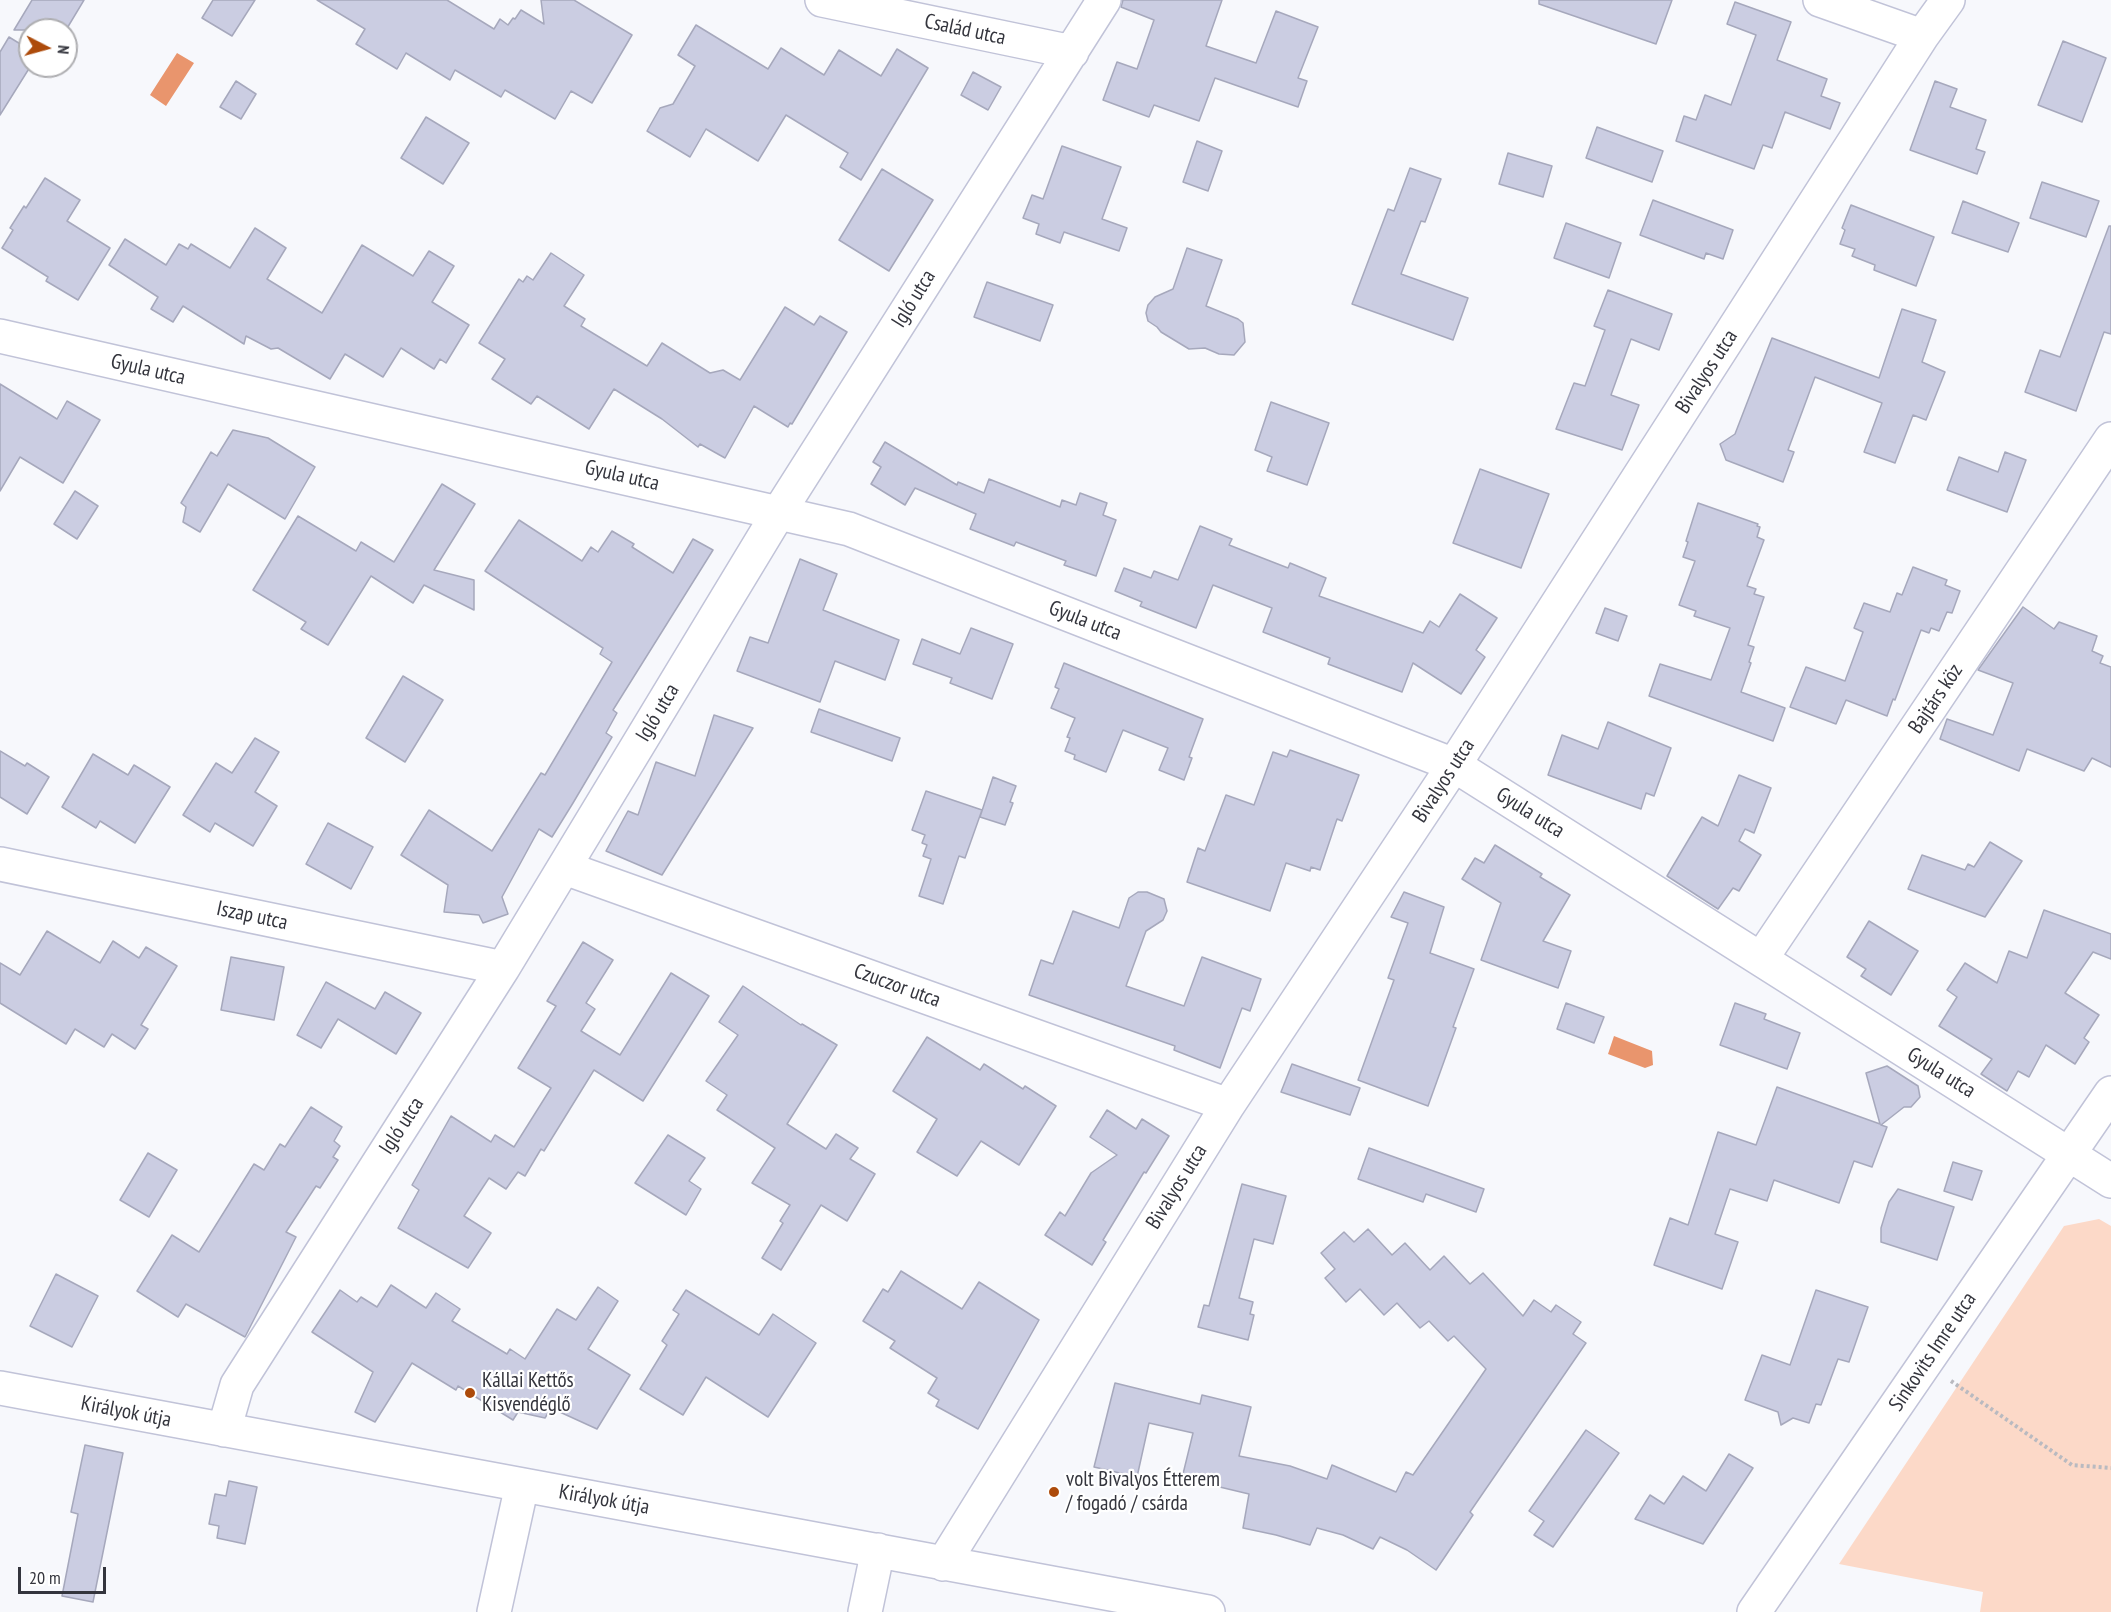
<!DOCTYPE html>
<html>
<head>
<meta charset="utf-8">
<style>
  body { margin:0 }
  #map { position:relative; width:2111px; height:1612px; overflow:hidden; background:#f7f8fc; font-family:"PT Sans Narrow",sans-serif }
  canvas { display:block }
  .north { position:absolute; left:18px; top:18px; width:60px; height:60px; box-sizing:border-box; background:#fff; border:2px solid #aeaeb1; border-radius:50%; rotate:96deg; font-size:16px; font-weight:700; line-height:24px; text-align:center; color:#34353d }
  .north::after { content:''; display:block; margin:auto; width:21px; height:27px; background:#ad4b0b; clip-path:polygon(50% 0,100% 100%,50% 72%,0 100%) }
  .scale { position:absolute; left:18px; top:1567px; width:88px; height:27px; box-sizing:border-box; border:3px solid #34353d; border-top:0; padding-left:8px; font-size:18px; line-height:21px; white-space:nowrap; color:#34353d; -webkit-text-stroke:4px #fff; paint-order:stroke }
</style>
</head>
<body>
<div id="map">
<canvas width="2111" height="1612"></canvas>
<div class="north">N</div>
<div class="scale">20 m</div>
</div>
<script>
const c = document.querySelector('canvas').getContext('2d');
c.lineJoin = 'round';
function paint(path, color) { c.fillStyle = color; c.fill(path, 'evenodd'); }
const toPath = rows => new Path2D(rows.map(r => 'M' + r).join(''));
function trace(path, color, width, dash) { c.strokeStyle = color; c.lineWidth = width; c.lineCap = dash ? 'butt' : 'round'; c.setLineDash(dash || []); c.stroke(path); }
function drawText(font, color, halo, rows, align = 'center') {
  c.font = font + ' "PT Sans Narrow",sans-serif'; c.lineWidth = 4.5; c.setLineDash([]); c.textBaseline = 'middle'; c.strokeStyle = halo; c.fillStyle = color; for (const [text, x, y, turn = 0] of rows) {
    c.save(); c.translate(x, y); c.rotate((+turn || 0) * Math.PI / 180); c.textAlign = isNaN(turn) ? turn : align; if (halo) c.strokeText(text, 0, 0); c.fillText(text, 0, 0); c.restore();
  }
}
paint(toPath([
  [2099,1219,2111,1226,2111,1612,1980,1612,1983,1592,1839,1564,2064,1226]
]), '#fcd9c8');
paint(toPath([
  [177,53,194,63,166,106,150,95],
  [1614,1036,1652,1051,1653,1065,1645,1068,1608,1054]
]), '#e9956d');
const building = toPath([
  [32,0,84,0,66,30,14,30,32,0],
  [213,0,255,0,232,36,202,18,213,0],
  [317,0,447,0,494,29,500,19,508,25,513,18,515,19,521,10,544,24,541,0,574,0,632,35,592,103,571,91,555,119,505,90,501,97,455,70,450,80,406,53,397,69,356,44,365,29,317,0],
  [1123,0,1222,0,1206,46,1256,63,1276,11,1318,27,1298,78,1307,81,1298,107,1215,78,1199,121,1154,105,1149,117,1103,100,1117,62,1137,69,1154,20,1121,7,1123,0],
  [1539,0,1672,0,1656,44,1539,4,1539,0],
  [1735,2,1791,22,1777,60,1827,79,1821,96,1840,103,1830,129,1785,112,1772,148,1763,145,1754,169,1676,141,1684,116,1696,120,1705,95,1731,105,1756,35,1727,24,1735,2],
  [696,25,768,69,781,48,824,75,839,50,881,76,897,49,928,68,861,180,840,167,848,153,786,115,758,161,706,129,690,157,647,131,660,108,673,104,695,66,678,55,696,25],
  [9,37,30,50,30,67,0,115,0,52,9,37],
  [2063,41,2106,58,2082,122,2038,105,2063,41],
  [973,72,1001,87,988,110,961,95,973,72],
  [236,81,256,94,241,119,220,107,236,81],
  [1935,81,1957,89,1950,107,1986,120,1976,149,1985,152,1977,174,1910,150,1935,81],
  [426,117,469,143,443,184,401,158,426,117],
  [1597,127,1663,151,1652,182,1586,158,1597,127],
  [1197,141,1222,151,1208,191,1183,182,1197,141],
  [1062,146,1121,167,1102,219,1127,228,1119,251,1064,232,1060,243,1036,234,1039,224,1023,218,1032,195,1043,199,1062,146],
  [1508,153,1552,166,1543,197,1499,184,1508,153],
  [1410,168,1441,179,1425,222,1421,221,1401,274,1468,298,1453,340,1352,304,1388,209,1394,211,1410,168],
  [882,169,933,200,889,271,839,240,882,169],
  [45,178,80,200,67,221,110,248,78,300,46,281,48,277,2,248,13,230,10,228,24,206,26,208,45,178],
  [2042,182,2099,201,2086,237,2030,218,2042,182],
  [1653,200,1733,230,1723,259,1706,253,1704,259,1640,235,1653,200],
  [1963,201,2019,223,2008,252,1952,233,1963,201],
  [1851,205,1934,237,1916,286,1874,270,1875,265,1852,256,1855,249,1840,244,1845,230,1842,228,1851,205],
  [1566,223,1621,243,1609,278,1554,258,1566,223],
  [2109,226,2111,226,2111,334,2104,332,2076,411,2025,392,2040,350,2060,357,2109,226],
  [255,228,286,248,267,279,322,313,362,245,413,276,429,251,454,266,432,302,469,325,446,363,440,359,434,369,401,348,383,377,345,354,330,379,278,348,271,349,246,336,244,344,183,306,173,322,151,309,158,297,109,265,125,239,166,265,179,244,188,249,191,244,230,268,255,228],
  [1187,248,1222,260,1206,306,1238,319,1243,323,1245,342,1234,355,1219,354,1205,348,1189,349,1161,332,1157,327,1148,321,1146,313,1148,305,1155,297,1173,289,1187,248],
  [551,253,584,275,564,306,585,319,581,326,647,366,662,343,710,373,723,370,740,380,785,307,814,325,820,316,847,332,792,424,790,423,788,427,754,406,725,458,700,444,698,447,662,419,614,389,589,429,537,396,531,404,492,379,505,359,479,343,519,279,523,282,527,276,533,280,551,253],
  [987,282,1053,305,1040,341,974,317,987,282],
  [1608,290,1672,314,1659,350,1631,339,1611,395,1639,405,1622,450,1556,429,1574,383,1585,386,1605,330,1594,326,1608,290],
  [1902,309,1936,320,1922,362,1945,372,1926,420,1913,415,1895,463,1864,452,1882,403,1815,377,1788,450,1794,452,1783,482,1726,460,1720,444,1735,434,1772,338,1879,378,1902,309],
  [0,384,57,419,67,401,100,420,63,483,20,457,0,491,0,384],
  [1271,402,1329,423,1307,485,1267,471,1272,457,1255,450,1271,402],
  [233,430,268,438,315,467,285,519,228,484,200,532,183,522,186,507,181,503,211,452,217,456,233,430],
  [885,442,957,485,958,482,984,493,989,479,1060,507,1062,500,1076,505,1080,493,1107,503,1103,515,1116,520,1096,576,1064,565,1066,561,1016,542,1014,546,970,529,976,514,915,488,905,505,871,484,881,467,873,462,885,442],
  [2005,452,2026,460,2007,512,1947,490,1959,457,1998,472,2005,452],
  [1480,469,1549,494,1521,568,1453,543,1480,469],
  [442,484,475,504,434,570,474,580,474,610,424,585,413,603,371,576,328,645,301,629,306,622,253,590,298,516,356,551,361,542,394,562,442,484],
  [75,491,98,506,77,539,54,524,75,491],
  [1698,503,1758,524,1757,526,1760,527,1757,537,1764,540,1747,586,1756,589,1754,594,1764,597,1748,645,1754,647,1749,662,1751,663,1741,692,1785,708,1773,741,1649,696,1660,664,1711,680,1730,628,1694,616,1696,611,1679,605,1695,561,1683,557,1688,542,1686,541,1698,503],
  [519,520,582,561,591,547,598,552,612,531,634,544,632,547,673,573,693,539,713,550,613,710,617,713,606,733,612,737,573,803,552,837,539,829,502,897,508,914,483,923,479,915,444,912,448,885,401,855,429,810,492,851,541,773,545,775,612,662,600,654,603,648,485,571,519,520],
  [1200,526,1232,539,1229,545,1288,568,1290,563,1326,578,1319,596,1423,633,1430,621,1439,627,1460,594,1497,618,1476,650,1485,657,1461,694,1413,663,1402,692,1328,664,1330,658,1263,632,1272,608,1213,585,1196,628,1140,606,1142,602,1115,591,1124,568,1151,578,1154,571,1178,580,1200,526],
  [800,559,837,574,823,610,899,640,885,680,835,661,820,702,737,671,750,637,768,643,800,559],
  [1913,567,1947,580,1945,585,1960,591,1952,613,1947,612,1939,631,1931,628,1929,633,1921,630,1895,700,1893,699,1887,716,1846,700,1836,724,1790,707,1806,667,1845,681,1863,632,1854,628,1864,603,1890,612,1897,593,1902,595,1913,567],
  [2023,607,2054,629,2059,622,2097,636,2092,651,2103,656,2100,663,2111,667,2111,767,2092,758,2084,771,2027,749,2019,771,1940,739,1947,719,1993,735,2013,683,1978,670,2023,607],
  [1605,608,1627,616,1618,641,1596,633,1605,608],
  [971,628,1013,644,992,699,950,683,952,678,913,664,922,639,960,654,971,628],
  [1064,663,1203,719,1189,757,1192,758,1184,780,1159,770,1168,748,1123,730,1106,772,1074,759,1075,755,1065,751,1070,738,1067,737,1075,718,1051,708,1059,689,1055,687,1064,663],
  [403,676,443,700,405,762,366,738,403,676],
  [819,709,900,738,892,761,811,732,819,709],
  [714,715,753,728,662,875,606,851,628,811,638,815,656,762,695,776,714,715],
  [1608,722,1671,748,1654,796,1646,793,1641,809,1548,775,1562,735,1598,749,1608,722],
  [255,738,279,752,255,792,277,806,253,846,215,823,210,832,183,815,216,763,232,773,255,738],
  [1290,750,1359,775,1342,821,1337,819,1320,870,1311,867,1310,871,1286,863,1270,911,1187,882,1198,848,1205,851,1226,795,1254,805,1273,752,1287,757,1290,750],
  [0,751,25,766,27,763,49,777,27,814,0,797,0,751],
  [93,754,128,775,134,765,170,787,135,843,100,821,96,828,62,807,93,754],
  [1739,775,1771,788,1754,833,1745,829,1739,841,1761,855,1739,891,1733,888,1718,909,1667,876,1702,817,1718,826,1739,775],
  [993,777,1016,786,1010,802,1013,803,1005,825,980,817,993,777],
  [926,791,982,810,965,858,959,856,943,904,919,896,931,859,923,856,927,845,922,843,925,835,912,830,926,791],
  [328,823,373,847,351,889,306,864,328,823],
  [1990,842,2022,861,1985,917,1908,889,1922,855,1965,870,1968,864,1974,867,1990,842],
  [1495,845,1542,874,1540,877,1570,895,1543,941,1571,951,1558,988,1481,960,1501,903,1462,879,1475,858,1484,863,1495,845],
  [1138,892,1147,892,1164,899,1167,911,1163,920,1146,931,1126,986,1184,1006,1202,957,1261,979,1250,1011,1242,1008,1220,1068,1174,1050,1175,1046,1029,995,1041,960,1053,964,1073,911,1119,928,1129,898,1138,892],
  [1404,892,1444,907,1430,953,1474,969,1453,1027,1456,1028,1428,1106,1358,1080,1394,980,1388,978,1408,923,1391,917,1404,892],
  [2044,910,2111,934,2111,959,2093,952,2065,993,2099,1015,2084,1038,2089,1042,2075,1064,2046,1045,2029,1077,2018,1071,2007,1091,1981,1074,1992,1059,1939,1026,1957,997,1947,990,1965,963,1997,983,2009,951,2027,958,2044,910],
  [1869,921,1918,951,1891,995,1861,976,1866,969,1847,957,1869,921],
  [47,931,100,963,113,941,139,958,146,947,177,966,141,1025,148,1029,135,1049,112,1034,104,1047,75,1029,66,1044,0,1003,0,963,20,975,47,931],
  [583,942,613,960,586,1003,595,1009,581,1031,620,1055,671,973,709,996,643,1101,594,1070,544,1151,541,1149,525,1176,518,1172,506,1189,489,1178,464,1216,491,1233,468,1268,398,1228,419,1190,412,1185,451,1116,491,1142,495,1135,514,1147,551,1088,518,1068,556,1006,547,1001,583,942],
  [231,957,284,967,274,1020,221,1010,231,957],
  [326,982,375,1009,385,992,421,1013,396,1054,338,1019,321,1048,297,1035,326,982],
  [743,986,801,1025,802,1024,837,1045,787,1124,826,1149,836,1134,858,1148,850,1159,875,1174,847,1221,821,1205,781,1270,762,1258,783,1223,780,1221,790,1205,752,1183,775,1148,717,1110,727,1095,706,1081,738,1035,719,1022,743,986],
  [1566,1003,1604,1017,1594,1043,1557,1029,1566,1003],
  [1735,1003,1766,1014,1764,1019,1800,1033,1787,1069,1720,1045,1735,1003],
  [927,1037,980,1070,984,1064,1023,1089,1025,1086,1056,1106,1019,1165,981,1141,957,1176,917,1152,937,1119,893,1091,927,1037],
  [1292,1064,1360,1088,1350,1115,1281,1092,1292,1064],
  [1887,1066,1918,1086,1920,1097,1911,1107,1904,1107,1881,1125,1887,1127,1872,1167,1854,1161,1839,1203,1774,1180,1767,1201,1730,1189,1715,1234,1738,1242,1722,1289,1654,1265,1670,1218,1688,1225,1718,1132,1756,1145,1777,1087,1880,1124,1866,1073,1887,1066],
  [311,1107,342,1127,334,1141,340,1146,333,1157,338,1160,320,1188,316,1186,286,1232,296,1237,245,1337,186,1304,178,1317,137,1291,172,1235,199,1252,254,1164,264,1170,280,1144,285,1147,311,1107],
  [1107,1110,1136,1129,1142,1119,1169,1136,1146,1173,1144,1172,1103,1240,1106,1242,1092,1265,1045,1235,1060,1212,1065,1216,1091,1173,1117,1155,1090,1137,1107,1110],
  [668,1135,705,1158,689,1181,701,1189,686,1215,635,1183,668,1135],
  [1369,1148,1484,1189,1476,1212,1426,1194,1423,1202,1358,1179,1369,1148],
  [148,1153,177,1170,149,1217,120,1200,148,1153],
  [1953,1162,1982,1171,1972,1200,1944,1191,1953,1162],
  [1242,1184,1286,1196,1273,1244,1254,1239,1239,1298,1253,1302,1250,1314,1254,1315,1248,1340,1198,1327,1204,1305,1209,1306,1242,1184],
  [1898,1189,1954,1207,1937,1260,1881,1242,1881,1228,1889,1202,1898,1189],
  [1368,1229,1392,1255,1405,1243,1430,1270,1444,1256,1470,1284,1483,1273,1523,1316,1534,1300,1551,1312,1556,1305,1581,1322,1573,1334,1586,1343,1470,1512,1473,1515,1436,1570,1407,1550,1380,1537,1373,1549,1343,1535,1317,1528,1310,1545,1276,1535,1243,1528,1249,1494,1182,1478,1193,1433,1149,1423,1137,1477,1094,1467,1115,1383,1200,1404,1202,1395,1251,1407,1239,1456,1290,1466,1327,1479,1332,1465,1396,1492,1406,1472,1413,1475,1486,1369,1454,1336,1448,1341,1429,1321,1420,1328,1397,1303,1384,1315,1360,1289,1346,1302,1325,1278,1335,1269,1321,1253,1344,1232,1354,1242,1368,1229],
  [901,1271,962,1309,979,1282,1039,1320,978,1429,936,1406,939,1400,928,1393,937,1378,890,1348,895,1341,863,1321,883,1289,888,1292,901,1271],
  [56,1274,98,1296,72,1347,30,1326,56,1274],
  [391,1285,426,1308,436,1293,460,1309,452,1321,507,1354,510,1349,525,1359,557,1309,576,1320,598,1287,618,1301,588,1349,630,1375,597,1429,551,1408,545,1418,518,1412,513,1420,458,1386,456,1390,412,1363,375,1422,355,1412,373,1372,312,1332,340,1290,357,1302,361,1297,377,1307,391,1285],
  [686,1290,759,1335,773,1314,816,1343,768,1417,706,1377,683,1415,640,1389,667,1345,662,1341,679,1314,673,1310,686,1290],
  [1816,1290,1868,1307,1849,1362,1838,1359,1821,1405,1816,1404,1809,1423,1793,1418,1781,1425,1778,1412,1745,1400,1762,1355,1790,1365,1816,1290],
  [1586,1430,1619,1453,1553,1547,1534,1535,1544,1521,1529,1511,1586,1430],
  [85,1445,123,1453,93,1602,62,1596,78,1514,71,1512,85,1445],
  [1729,1454,1753,1468,1703,1544,1635,1519,1650,1495,1664,1504,1683,1476,1706,1491,1729,1454],
  [229,1481,257,1487,245,1544,217,1538,219,1526,209,1524,215,1494,226,1496,229,1481]
]);
paint(building, '#cbcde2');
trace(building, '#a6a8bc', 1.5);
const minor = toPath([
  [822,0,1072,52],
  [1820,0,1922,36],
  [0,336,849,529,1454,765,2111,1181],
  [0,864,503,968],
  [565,868,1228,1105],
  [1761,959,2111,439],
  [0,1388,1208,1612],
  [224,1430,237,1385,503,968,779,512,1104,0],
  [943,1564,1228,1105,1454,765,1922,36,1948,0],
  [494,1612,522,1485],
  [865,1612,878,1550],
  [1754,1612,2111,1093]
]);
trace(minor, '#c1c3d8', 36);
trace(toPath([
  [1951,1381,2072,1465,2111,1468]
]), '#b9bac0', 4, [3, 3]);
trace(minor, '#fff', 33);
for (const [x, y, r, color] of [
  [470,1393,6,"#ad4b0b"],
  [1054,1492,6,"#ad4b0b"]
]) { const dot = new Path2D(); dot.arc(x, y, r, 0, 2 * Math.PI); c.fillStyle = color; c.fill(dot); trace(dot, '#fff', 2); }
drawText('21px', '#34353d', '#fff', [
  ["Család utca",965,30,12],
  ["Igló utca",914,299,-58],
  ["Gyula utca",148,370,13],
  ["Bivalyos utca",1707,372,-57],
  ["Gyula utca",622,476,13],
  ["Gyula utca",1085,621,21],
  ["Bajtárs köz",1936,699,-56],
  ["Igló utca",658,713,-59],
  ["Bivalyos utca",1444,781,-57],
  ["Gyula utca",1530,813,32],
  ["Iszap utca",252,916,12],
  ["Czuczor utca",897,986,20],
  ["Gyula utca",1941,1073,32],
  ["Igló utca",402,1126,-57],
  ["Bivalyos utca",1177,1187,-58],
  ["Sinkovits Imre utca",1933,1352,-56],
  ["Királyok útja",126,1412,11],
  ["Királyok útja",604,1500,10]
]);
drawText('21px', '#34353d', '#fff', [
  ["Kállai Kettős",482,1381],
  ["Kisvendéglő",482,1405],
  ["volt Bivalyos Étterem",1066,1480],
  ["/ fogadó / csárda",1066,1504]
], 'left');
</script>
</body>
</html>
